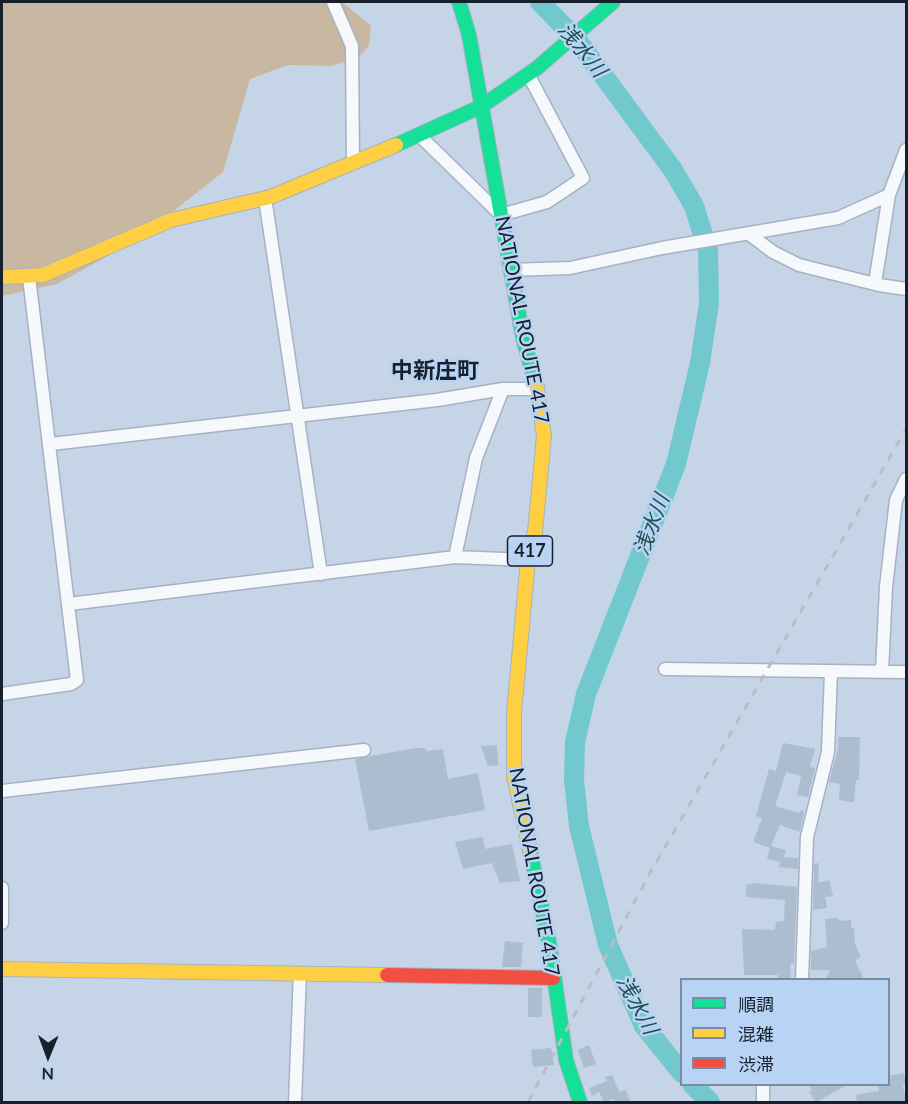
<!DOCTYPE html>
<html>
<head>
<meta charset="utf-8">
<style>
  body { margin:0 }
  #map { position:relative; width:908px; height:1104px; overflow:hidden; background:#c5d4e6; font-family:Lato,"Noto Sans JP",sans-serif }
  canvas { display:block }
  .frame { position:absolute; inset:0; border:3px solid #17212d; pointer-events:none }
  .legend { position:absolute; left:680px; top:978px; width:210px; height:108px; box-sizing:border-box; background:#b8d3f3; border:2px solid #788ca4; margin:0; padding:8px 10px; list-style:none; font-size:18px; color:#17212d }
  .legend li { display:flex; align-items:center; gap:12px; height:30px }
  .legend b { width:30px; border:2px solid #788ca4 }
  .north { position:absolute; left:18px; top:1026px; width:60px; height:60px; -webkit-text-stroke:4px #b8d3f3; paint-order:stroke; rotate:181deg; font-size:16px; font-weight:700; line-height:24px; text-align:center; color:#17212d }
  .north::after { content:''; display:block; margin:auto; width:21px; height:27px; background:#17212d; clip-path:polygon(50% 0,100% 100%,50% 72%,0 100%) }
</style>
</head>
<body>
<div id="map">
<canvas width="908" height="1104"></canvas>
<div class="frame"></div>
<ul class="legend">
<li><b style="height:8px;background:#16e098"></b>順調</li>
<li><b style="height:8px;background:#ffcf43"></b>混雑</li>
<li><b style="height:8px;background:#f24e42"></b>渋滞</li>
</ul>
<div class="north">N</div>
</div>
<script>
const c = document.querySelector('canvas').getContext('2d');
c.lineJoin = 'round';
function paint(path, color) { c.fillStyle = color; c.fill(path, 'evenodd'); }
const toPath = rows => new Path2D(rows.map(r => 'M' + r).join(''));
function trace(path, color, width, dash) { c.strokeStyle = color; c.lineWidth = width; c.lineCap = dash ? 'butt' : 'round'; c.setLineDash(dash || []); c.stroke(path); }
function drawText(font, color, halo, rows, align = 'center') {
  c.font = font + ' Lato,"Noto Sans JP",sans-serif'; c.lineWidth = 5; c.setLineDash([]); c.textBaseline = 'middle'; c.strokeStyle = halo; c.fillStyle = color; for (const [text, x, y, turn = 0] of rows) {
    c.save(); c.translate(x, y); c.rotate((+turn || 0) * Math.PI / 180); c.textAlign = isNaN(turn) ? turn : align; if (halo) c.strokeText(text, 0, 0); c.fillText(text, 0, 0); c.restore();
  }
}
paint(toPath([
  [2,2,342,2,371,26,369,46,358,58,331,66,288,65,250,79,223,172,138,239,57,284,2,296]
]), '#c8b7a1');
trace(toPath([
  [540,2,577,40,673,170,694,206,708,251,709,303,700,363,676,464,586,694,575,742,574,780,579,826,608,945,644,1026,682,1073],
  [692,1084,710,1102]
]), '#72c9cd', 20);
paint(toPath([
  [838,737,860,737,859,780,856,780,854,802,839,800,840,784,829,782,838,749],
  [783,743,815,749,810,767,815,768,808,797,797,795,801,776,786,772,775,806,799,813,802,810,804,813,800,832,780,825,771,846,786,850,784,857,798,858,798,869,779,867,780,862,767,859,770,848,753,842,762,818,756,816,769,769,776,771],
  [497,745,498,765,488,766,481,746],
  [416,748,425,748,426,751,443,749,448,779,478,773,485,810,369,831,355,759],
  [483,837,485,849,512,844,520,881,500,883,492,863,463,869,455,842],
  [819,863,818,883,829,880,833,896,825,897,827,908,813,910,814,864],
  [755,883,797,887,794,964,790,964,791,979,778,979,778,975,744,975,742,929,775,930,776,922,784,921,785,900,746,897,746,885],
  [838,918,839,921,851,920,851,928,854,928,855,944,861,957,855,961,863,977,857,980,825,980,830,970,811,970,811,951,827,947,825,919],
  [505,941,523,943,521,967,502,967],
  [528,988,542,988,542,1017,528,1017],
  [589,1045,596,1064,584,1068,578,1050],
  [551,1048,554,1065,533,1067,531,1050],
  [904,1073,906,1084,903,1085,906,1102,857,1102,856,1095,879,1091,878,1084,888,1084,888,1076],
  [612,1075,619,1092,626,1090,630,1101,615,1102,613,1099,604,1102,599,1092,592,1096,589,1088,607,1081,605,1077],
  [809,1084,849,1084,816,1102,809,1092,812,1091]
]), '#acbdd0');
const street = toPath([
  [333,2,352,46,353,161],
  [419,135,501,215,547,202,583,178,528,74],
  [265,198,321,574],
  [749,234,773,252,799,265,879,285,906,289],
  [510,270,570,268,662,248,838,218,889,195],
  [875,283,889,195,906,150],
  [51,444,437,400,503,389,537,389],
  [455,557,476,458,503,389],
  [69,604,455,557,528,560],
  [665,669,906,672],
  [882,672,886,587,896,500,906,479],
  [2,694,71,684,77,680,29,277],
  [2,791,364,750],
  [2,888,2,923],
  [802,980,807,837,828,752,831,672],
  [295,1102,300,973],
  [763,1102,763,1084]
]);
const fast = toPath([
  [459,2,469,35,523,338,537,388],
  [396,145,482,106,537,68,613,2],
  [530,850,550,947,566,1060,580,1102]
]);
const slow = toPath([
  [2,277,43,275,171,220,270,197,396,145],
  [530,850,514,776,514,713,528,560,535,532,544,436,537,388],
  [2,969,387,975]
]);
const jam = toPath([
  [387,975,553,978]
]);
trace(street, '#a7b2c0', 15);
trace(fast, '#a7b2c0', 16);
trace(slow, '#a7b2c0', 16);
trace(jam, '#a7b2c0', 16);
trace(street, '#f6f9fb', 12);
trace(fast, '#16e098', 14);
trace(slow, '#ffcf43', 14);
trace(jam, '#f24e42', 14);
trace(toPath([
  [528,1102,650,873,906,429]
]), '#babec3', 3, [8, 8]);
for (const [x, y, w] of [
  [530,551,45]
]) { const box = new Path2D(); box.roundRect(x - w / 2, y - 15, w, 30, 4.5); c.fillStyle = '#b8d3f3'; c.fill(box); trace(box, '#17212d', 1.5); }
drawText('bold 18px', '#17212d', null, [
  ["417",530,551]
]);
drawText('20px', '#17212d', '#b8d3f3', [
  ["NATIONAL ROUTE 417",522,320,79],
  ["NATIONAL ROUTE 417",534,872,80]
]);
drawText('italic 21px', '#1e5150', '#b8d3f3', [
  ["浅水川",582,50,51],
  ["浅水川",652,525,-69],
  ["浅水川",637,1005,62]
]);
drawText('bold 22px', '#17212d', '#b8d3f3', [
  ["中新庄町",435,371]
]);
</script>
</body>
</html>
